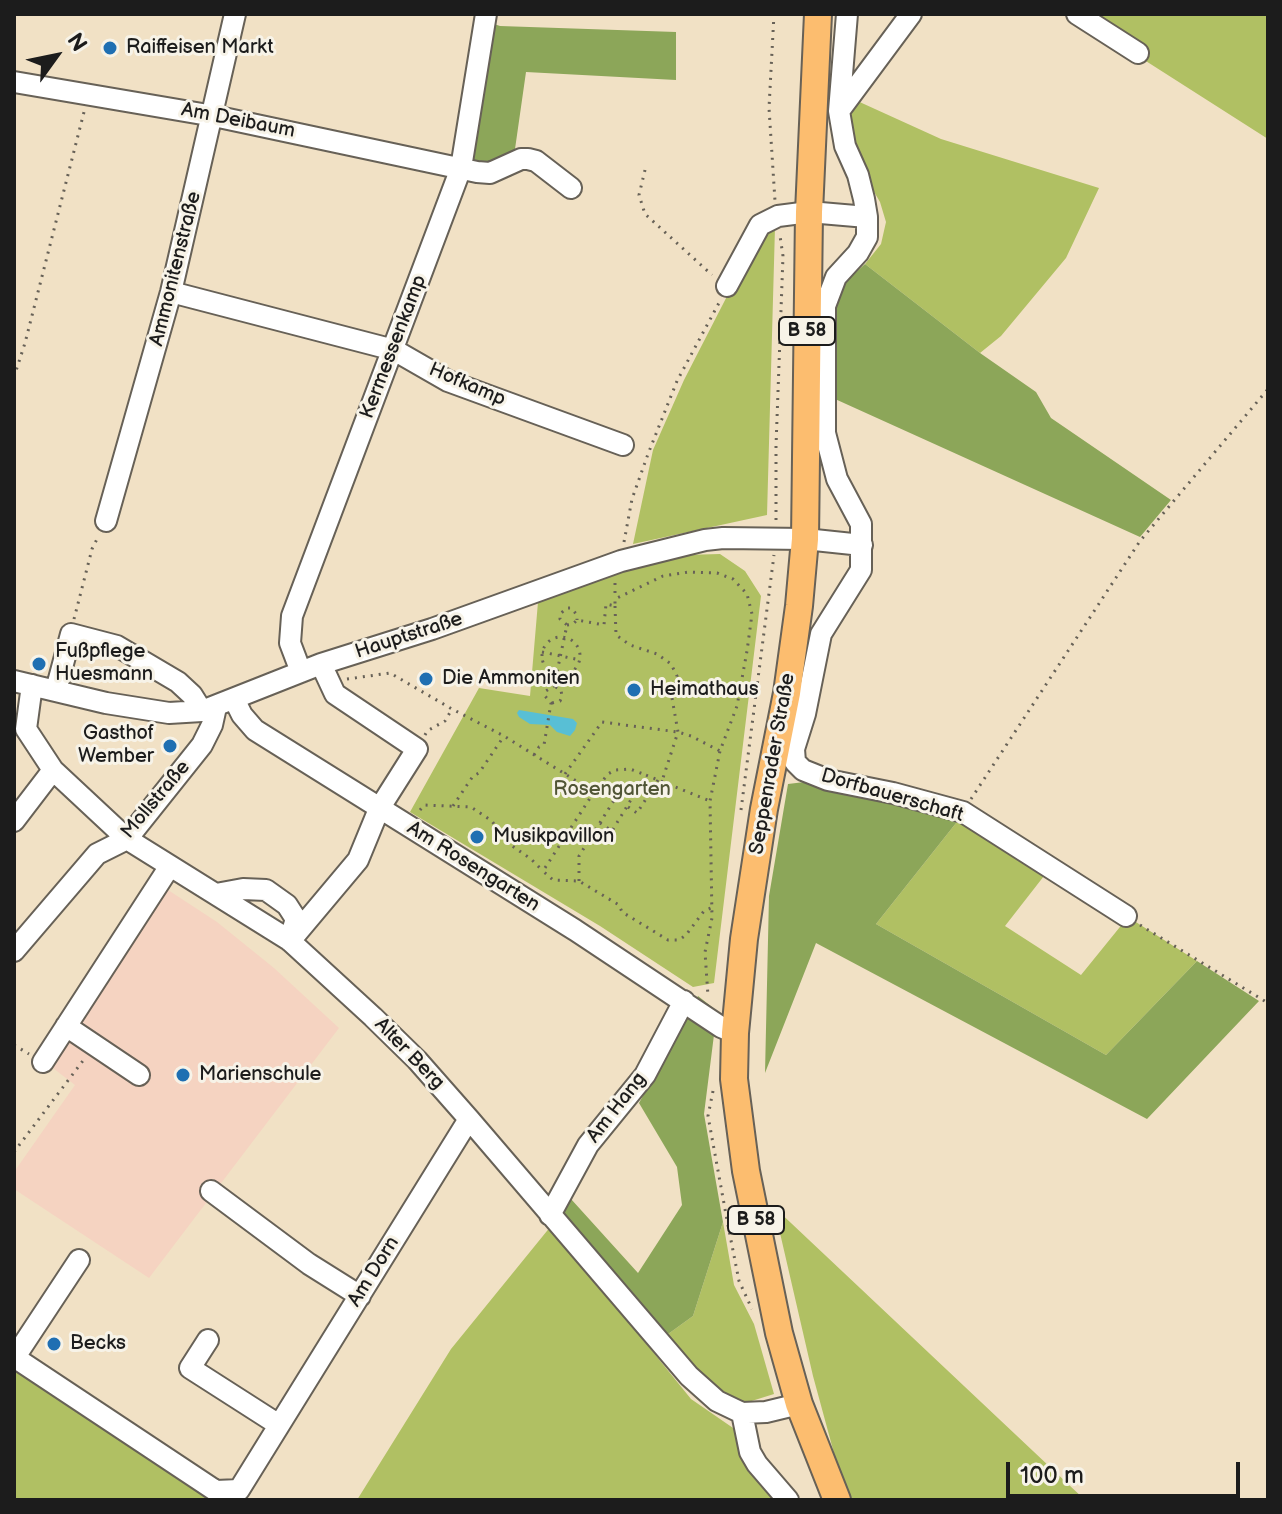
<!DOCTYPE html>
<html>
<head>
<meta charset="utf-8">
<style>
  body { margin:0 }
  #map { position:relative; width:1282px; height:1514px; overflow:hidden; background:#f1e1c5; font-family:"Balsamiq Sans",sans-serif }
  canvas { display:block }
  .frame { position:absolute; inset:0; border:16px solid #1c1c1c; pointer-events:none }
  .north { position:absolute; left:16px; top:16px; width:80px; height:80px; -webkit-text-stroke:6px #f7f3e8; paint-order:stroke; rotate:57deg; font-size:22px; font-weight:700; line-height:32px; text-align:center; color:#1c1c1c }
  .north::after { content:''; display:block; margin:auto; width:28px; height:36px; background:#1c1c1c; clip-path:polygon(50% 0,100% 100%,50% 72%,0 100%) }
  .scale { position:absolute; left:1006px; top:1462px; width:234px; height:36px; box-sizing:border-box; border:4px solid #1c1c1c; border-top:0; padding-left:10px; font-size:24px; line-height:28px; white-space:nowrap; color:#1c1c1c; -webkit-text-stroke:6px #f7f3e8; paint-order:stroke }
</style>
</head>
<body>
<div id="map">
<canvas width="1282" height="1514"></canvas>
<div class="frame"></div>
<div class="north">N</div>
<div class="scale">100 m</div>
</div>
<script>
const c = document.querySelector('canvas').getContext('2d');
c.lineJoin = 'round';
function paint(path, color) { c.fillStyle = color; c.fill(path, 'evenodd'); }
const toPath = rows => new Path2D(rows.map(r => 'M' + r).join(''));
function trace(path, color, width, dash) { c.strokeStyle = color; c.lineWidth = width; c.lineCap = dash ? 'butt' : 'round'; c.setLineDash(dash || []); c.stroke(path); }
function drawText(font, color, halo, rows, align = 'center') {
  c.font = font + ' "Balsamiq Sans",sans-serif'; c.lineWidth = 6; c.setLineDash([]); c.textBaseline = 'middle'; c.strokeStyle = halo; c.fillStyle = color; for (const [text, x, y, turn = 0] of rows) {
    c.save(); c.translate(x, y); c.rotate((+turn || 0) * Math.PI / 180); c.textAlign = isNaN(turn) ? turn : align; if (halo) c.strokeText(text, 0, 0); c.fillText(text, 0, 0); c.restore();
  }
}
paint(toPath([
  [165,888,217,922,274,968,339,1028,149,1278,14,1189,14,1172,75,1085,49,1065]
]), '#f5d3c1');
paint(toPath([
  [1070,14,1268,14,1268,139,1138,56],
  [853,99,941,139,1099,188,1066,258,1001,336,980,353,865,264,881,244,886,222,880,202,866,178,846,118],
  [775,227,767,515,633,544,653,450,684,380,761,230],
  [720,554,745,571,761,596,714,983,693,987,600,926,410,812,479,688,530,696,538,602,627,570,684,555],
  [964,813,1051,867,1005,926,1081,975,1128,917,1197,961,1106,1055,876,924],
  [774,1207,1085,1500,849,1500,844,1490,813,1376],
  [723,1222,734,1285,754,1324,774,1394,742,1404,699,1379,664,1337,693,1316],
  [551,1226,691,1399,736,1430,778,1500,357,1500,451,1349],
  [14,1361,226,1500,14,1500]
]), '#b0c063');
paint(toPath([
  [488,22,500,26,676,32,676,80,526,72,511,177,472,167],
  [865,264,980,353,1036,392,1051,418,1171,500,1140,537,835,399,835,306,844,283],
  [829,779,964,813,876,924,1106,1055,1197,961,1259,1001,1147,1119,816,943,765,1073,769,896,788,784],
  [698,996,717,1011,704,1114,723,1222,693,1316,664,1337,560,1215,571,1199,638,1273,682,1205,677,1167,639,1103]
]), '#8ca659');
paint(toPath([
  [519,710,573,719,577,723,575,730,570,736,557,732,550,725,530,724,519,717,517,713]
]), '#58bfd5');
const minor = toPath([
  [847,14,839,111,845,146,858,175,864,199,867,217,867,237,858,253,836,277,825,306,825,433,837,479,861,524,861,570,821,634,805,714,794,749,795,762,803,770,828,780,893,793,963,812,1126,916],
  [1077,14,1138,53],
  [14,82,214,116,477,172,490,173,521,159,528,159,536,161,571,188],
  [839,111,911,14],
  [727,286,760,225,778,216,809,212,867,217],
  [171,292,394,350,448,381,623,445],
  [106,521,171,292,235,14],
  [301,672,290,643,292,616,461,168,486,14],
  [14,681,106,703,169,713,202,711,321,664,432,629,621,561,705,540,723,538,805,539,862,545],
  [32,685,26,729,53,770,127,839,289,940,373,1017,417,1060,469,1119,689,1376,717,1401,742,1413,766,1412,799,1404],
  [56,690,71,634,117,646,178,682,192,695,202,711],
  [234,699,242,715,255,730,575,930,721,1027,735,1033],
  [14,821,53,770],
  [216,894,243,889,266,890,287,905,296,919,290,938],
  [290,941,358,860,379,809,417,749,335,694,321,664],
  [14,951,97,854,127,839,202,745,212,725,216,707],
  [66,1026,139,1075],
  [43,1062,170,866],
  [211,1191,309,1264,360,1296],
  [550,1215,588,1145,645,1075,684,1001],
  [208,1340,190,1368,279,1425],
  [14,1357,216,1491,239,1490,469,1119],
  [15,1357,79,1260],
  [742,1413,750,1452,757,1464,788,1500]
]);
const major = toPath([
  [818,14,809,212,805,539,799,606,787,693,764,809,744,939,735,1033,734,1079,746,1171,779,1333,799,1404,837,1500]
]);
trace(minor, '#676157', 24);
trace(major, '#676157', 30);
trace(toPath([
  [774,14,769,108,775,201],
  [645,170,639,195,645,214,712,275],
  [14,377,25,343,84,112],
  [776,520,776,446,783,256,780,236],
  [624,542,632,499,648,454,677,381,720,301],
  [615,583,615,599],
  [615,606,616,635,630,645,657,654,671,664,677,676,672,698,678,732,662,781],
  [74,619,92,549,99,535],
  [567,625,573,624,577,620,604,625,606,604,615,606,615,599,663,576,689,572,717,573,733,579,747,594,752,614,747,651,737,706,720,751,710,801,712,918,705,952,708,996],
  '542 656a19 19 0 1 1 38 0a19 19 0 1 1-38 0Z',
  [542,652,580,660],
  [347,679,390,673,452,709,504,736,594,792,543,871,553,880,579,881,619,905,622,912,668,940,679,940,686,935,704,911,711,908],
  [552,703,560,701,562,697,561,690,554,686],
  [425,735,427,731,445,721,452,709],
  [534,755,539,747,544,745,551,703,545,696,546,691,554,686,567,625,560,619,560,614,567,608,571,608,577,615,577,620],
  [565,774,602,722,678,732,691,736,720,751],
  [594,792,608,774,615,770,630,769,646,775],
  [971,799,1140,541,1268,389],
  [453,806,473,776,479,773,504,736],
  [628,807,637,813,658,780],
  [420,810,424,805,471,807,492,821,505,841,531,859,543,871],
  [741,810,774,555],
  [600,823,612,831,646,775,710,801],
  [579,881,579,856,623,786,635,793],
  [1140,925,1268,1003],
  [14,1045,29,1054],
  [713,1091,708,1116,727,1220,739,1281,752,1309],
  [14,1152,85,1058]
]), '#676157', 3, [2, 6]);
trace(minor, '#fff', 20);
trace(major, '#fcbd6f', 26);
for (const [x, y, r, color] of [
  [110,48,8,"#1f6fb2"],
  [39,664,8,"#1f6fb2"],
  [426,679,8,"#1f6fb2"],
  [634,690,8,"#1f6fb2"],
  [170,746,8,"#1f6fb2"],
  [477,837,8,"#1f6fb2"],
  [183,1075,8,"#1f6fb2"],
  [54,1344,8,"#1f6fb2"]
]) { const dot = new Path2D(); dot.arc(x, y, r, 0, 2 * Math.PI); c.fillStyle = color; c.fill(dot); trace(dot, '#f7f3e8', 3); }
for (const [x, y, w] of [
  [807,331,56],
  [756,1220,56]
]) { const box = new Path2D(); box.roundRect(x - w / 2, y - 14, w, 28, 6); c.fillStyle = '#f7f3e8'; c.fill(box); trace(box, '#1c1c1c', 2); }
drawText('bold 18px', '#1c1c1c', null, [
  ["B 58",807,331],
  ["B 58",756,1220]
]);
drawText('20px', '#1c1c1c', '#f7f3e8', [
  ["Raiffeisen Markt",126,48],
  ["Fußpflege",55,652],
  ["Huesmann",55,675],
  ["Die Ammoniten",442,679],
  ["Heimathaus",650,690],
  ["Gasthof",154,734,"right"],
  ["Wember",154,757,"right"],
  ["Musikpavillon",493,837],
  ["Marienschule",199,1075],
  ["Becks",70,1344]
], 'left');
drawText('20px', '#1c1c1c', '#f7f3e8', [
  ["Am Deibaum",238,121,11],
  ["Ammonitenstraße",176,269,-76],
  ["Kermessenkamp",394,347,-69],
  ["Hofkamp",467,385,23],
  ["Hauptstraße",409,636,-18],
  ["Seppenrader Straße",773,764,-80],
  ["Dorfbauerschaft",892,796,16],
  ["Mollstraße",156,800,-50],
  ["Am Rosengarten",473,867,32],
  ["Alter Berg",409,1054,46],
  ["Am Hang",617,1108,-52],
  ["Am Dorn",374,1272,-58]
]);
drawText('20px', '#505535', '#f7f3e8', [
  ["Rosengarten",612,790]
]);
</script>
</body>
</html>
